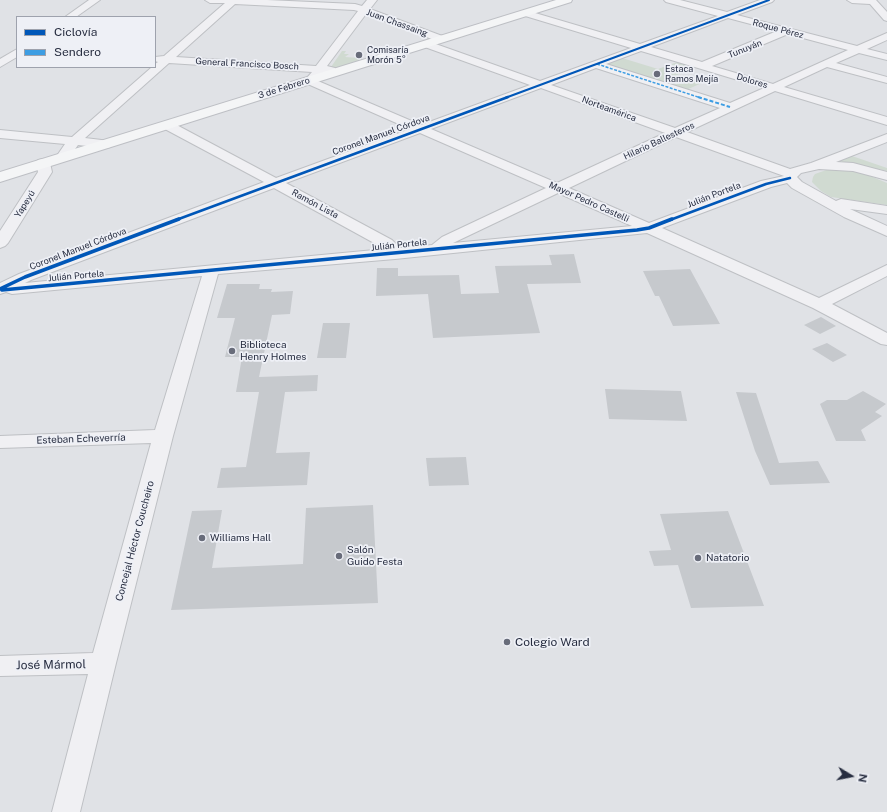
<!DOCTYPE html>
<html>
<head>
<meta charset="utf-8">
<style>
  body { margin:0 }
  #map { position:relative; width:887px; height:812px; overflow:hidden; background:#e0e2e6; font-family:"Public Sans",sans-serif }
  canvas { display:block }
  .legend { position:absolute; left:16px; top:16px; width:140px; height:52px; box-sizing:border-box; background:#eef0f6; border:1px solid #9ea2ad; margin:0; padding:5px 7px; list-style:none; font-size:12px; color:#272d40 }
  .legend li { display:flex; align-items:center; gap:8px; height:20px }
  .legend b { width:20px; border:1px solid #9ea2ad }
  .north { position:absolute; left:831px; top:756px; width:40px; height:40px; -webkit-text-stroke:3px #eef0f6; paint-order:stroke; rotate:100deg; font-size:11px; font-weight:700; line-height:16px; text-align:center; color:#272d40 }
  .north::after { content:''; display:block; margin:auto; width:14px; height:18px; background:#272d40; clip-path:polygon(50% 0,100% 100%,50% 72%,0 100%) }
</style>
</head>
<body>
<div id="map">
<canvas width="887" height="812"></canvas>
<ul class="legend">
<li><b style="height:5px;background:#0057b8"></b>Ciclovía</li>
<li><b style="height:5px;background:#3d9de3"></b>Sendero</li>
</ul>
<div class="north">N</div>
</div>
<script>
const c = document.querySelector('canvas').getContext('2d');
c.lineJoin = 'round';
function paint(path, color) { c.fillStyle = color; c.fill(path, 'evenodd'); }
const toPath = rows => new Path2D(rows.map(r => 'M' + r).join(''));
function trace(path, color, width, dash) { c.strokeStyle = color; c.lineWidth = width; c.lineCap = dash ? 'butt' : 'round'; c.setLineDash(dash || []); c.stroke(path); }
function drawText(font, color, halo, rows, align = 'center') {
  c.font = font + ' "Public Sans",sans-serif'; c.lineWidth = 3.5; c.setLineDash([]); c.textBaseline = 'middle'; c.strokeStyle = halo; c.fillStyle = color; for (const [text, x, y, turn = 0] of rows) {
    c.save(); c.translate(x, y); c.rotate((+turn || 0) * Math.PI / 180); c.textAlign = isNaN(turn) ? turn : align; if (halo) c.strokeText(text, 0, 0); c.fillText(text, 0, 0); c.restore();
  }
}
paint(toPath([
  [342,51,346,51,344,54,349,54,345,57,359,58,363,61,336,68,331,67],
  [622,58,658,69,680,61,693,65,680,70,684,72,677,75,702,83,686,90,606,64],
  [852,156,887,168,887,171,838,161],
  [829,169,849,169,863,173,887,183,887,205,831,197,821,191,812,182,813,177,815,174]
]), '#d0dad1');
paint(toPath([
  [574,254,581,283,527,284,540,333,433,338,428,294,376,296,377,268,398,268,398,276,459,275,461,294,499,293,495,266,552,265,549,255],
  [690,269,720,324,673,326,659,296,655,296,643,271],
  [227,284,260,284,259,289,272,289,271,292,293,291,290,314,272,315,259,377,318,375,317,391,285,392,276,453,310,452,307,485,217,488,221,468,246,467,259,392,236,392,242,357,225,357,235,318,217,318],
  [821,317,836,326,820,334,804,325],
  [323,323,350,323,346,358,317,358],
  [827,343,847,355,833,362,812,349],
  [605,389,681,391,687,421,609,419],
  [863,391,886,404,875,412,882,416,861,430,866,441,836,441,820,404,827,400,847,400],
  [736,392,756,393,779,463,818,461,830,483,770,485,755,451],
  [466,457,469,485,429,486,426,458],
  [373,505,378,603,171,610,192,511,222,510,212,568,303,564,306,508],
  [728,511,764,606,691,608,678,565,654,566,649,551,671,550,660,514]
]), '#c6c9cd');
const minor = toPath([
  [89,0,100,0,76,17,65,17,89,0],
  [205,0,267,0,355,4,362,6,367,0,377,0,370,9,445,37,446,39,445,41,437,41,366,14,327,66,335,68,336,70,335,72,322,73,318,79,318,81,421,125,530,85,422,46,421,44,422,42,430,42,540,81,631,48,522,15,520,13,525,10,640,44,718,16,666,2,664,0,680,0,727,12,760,0,774,0,772,2,737,15,857,46,887,33,887,40,867,49,887,54,887,60,859,53,836,63,887,77,887,83,827,67,784,87,887,117,887,125,775,91,687,132,790,169,811,163,887,134,887,142,836,162,853,163,887,172,887,180,853,171,819,169,801,173,797,177,802,182,836,201,841,199,887,206,887,214,850,209,887,226,887,236,844,217,792,188,787,183,771,187,662,228,819,298,887,265,887,276,832,304,887,333,887,345,881,344,813,308,647,233,395,259,218,274,173,436,116,663,80,812,52,812,88,674,0,676,0,656,93,653,151,443,0,448,0,436,155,430,202,276,12,294,6,292,0,294,0,283,19,274,264,182,163,128,161,125,163,122,171,122,276,178,410,129,310,85,306,79,312,72,169,63,85,138,110,141,112,144,110,147,106,148,78,145,67,160,62,161,57,160,56,157,65,144,0,138,0,130,72,137,152,67,155,67,155,64,158,62,155,61,155,57,164,56,225,3,210,3,205,0],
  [235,4,354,10,358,11,316,66,176,57,235,4],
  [728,18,777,31,702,62,651,47,728,18],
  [788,34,848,50,773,84,712,66,788,34],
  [641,51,698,68,764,88,730,103,606,64,641,51],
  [596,68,720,108,675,128,551,85,596,68],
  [541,88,665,133,557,183,431,129,541,88],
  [420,133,546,188,442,237,432,245,400,248,392,240,286,183,420,133],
  [676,137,784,176,761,181,649,223,569,188,676,137],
  [274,188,385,249,25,283,31,280,274,188],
  [558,193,632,226,453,243,558,193],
  [847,0,876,0,887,12,887,21,884,20,870,4,852,3,847,0],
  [17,49,17,57,0,67,0,59,17,49],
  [43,159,48,160,50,163,52,172,8,243,5,246,0,248,0,231,38,172,36,163,38,160,43,159]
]);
const major = toPath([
  [556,0,572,0,571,2,0,182,0,172,556,0]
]);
trace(minor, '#bec0c4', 2);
trace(major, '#bdbfc4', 2);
paint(minor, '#f0f0f3');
paint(major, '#f4f5f6');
trace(toPath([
  [597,64,701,98]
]), '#3d9de3', 1.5, [3, 1.5]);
trace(toPath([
  [698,97,730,107]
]), '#3d9de3', 2, [4, 2]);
trace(toPath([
  [505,98,769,0]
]), '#0057b8', 2);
trace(toPath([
  [176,220,508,97],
  [670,220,766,184,790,178]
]), '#0057b8', 2.5);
trace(toPath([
  [0,289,25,277,179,219],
  [2,290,637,230,649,228,672,219]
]), '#0057b8', 3.5);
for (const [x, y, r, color] of [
  [359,55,4,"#686c7a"],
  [657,74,4,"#686c7a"],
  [232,351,4,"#686c7a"],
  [202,538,4,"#686c7a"],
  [339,556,4,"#686c7a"],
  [698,558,4,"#686c7a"],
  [507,642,4,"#686c7a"]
]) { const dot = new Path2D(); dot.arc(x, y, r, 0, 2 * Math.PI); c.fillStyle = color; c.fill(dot); trace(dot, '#eef0f6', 1.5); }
drawText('9px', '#272d40', '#eef0f6', [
  ["Juan Chassaing",397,23,20],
  ["Roque Pérez",778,29,15],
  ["Tunuyán",745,49,-22],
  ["General Francisco Bosch",247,64,3],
  ["Dolores",752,81,17],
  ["3 de Febrero",284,88,-17],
  ["Norteamérica",609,109,20],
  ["Coronel Manuel Córdova",381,135,-20],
  ["Hilario Ballesteros",659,141,-25],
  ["Julián Portela",714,195,-21],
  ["Mayor Pedro Castelli",589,202,24],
  ["Yapeyú",25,204,-58],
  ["Ramón Lista",315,204,28],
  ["Julián Portela",399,245,-6],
  ["Coronel Manuel Córdova",78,249,-21],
  ["Julián Portela",76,276,-5]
]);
drawText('9px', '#272d40', '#eef0f6', [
  ["Comisaría",367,50],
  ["Morón 5°",367,60],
  ["Estaca",665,69],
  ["Ramos Mejía",665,79]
], 'left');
drawText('10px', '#272d40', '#eef0f6', [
  ["Biblioteca",240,345],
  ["Henry Holmes",240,357],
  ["Williams Hall",210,538],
  ["Salón",347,550],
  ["Guido Festa",347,562],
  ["Natatorio",706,558]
], 'left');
drawText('10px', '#272d40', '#eef0f6', [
  ["Esteban Echeverría",81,439,-2],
  ["Concejal Héctor Coucheiro",135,541,-75]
]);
drawText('12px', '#272d40', '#eef0f6', [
  ["Colegio Ward",515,642]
], 'left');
drawText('12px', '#272d40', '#eef0f6', [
  ["José Mármol",51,665,-1]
]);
</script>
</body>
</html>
